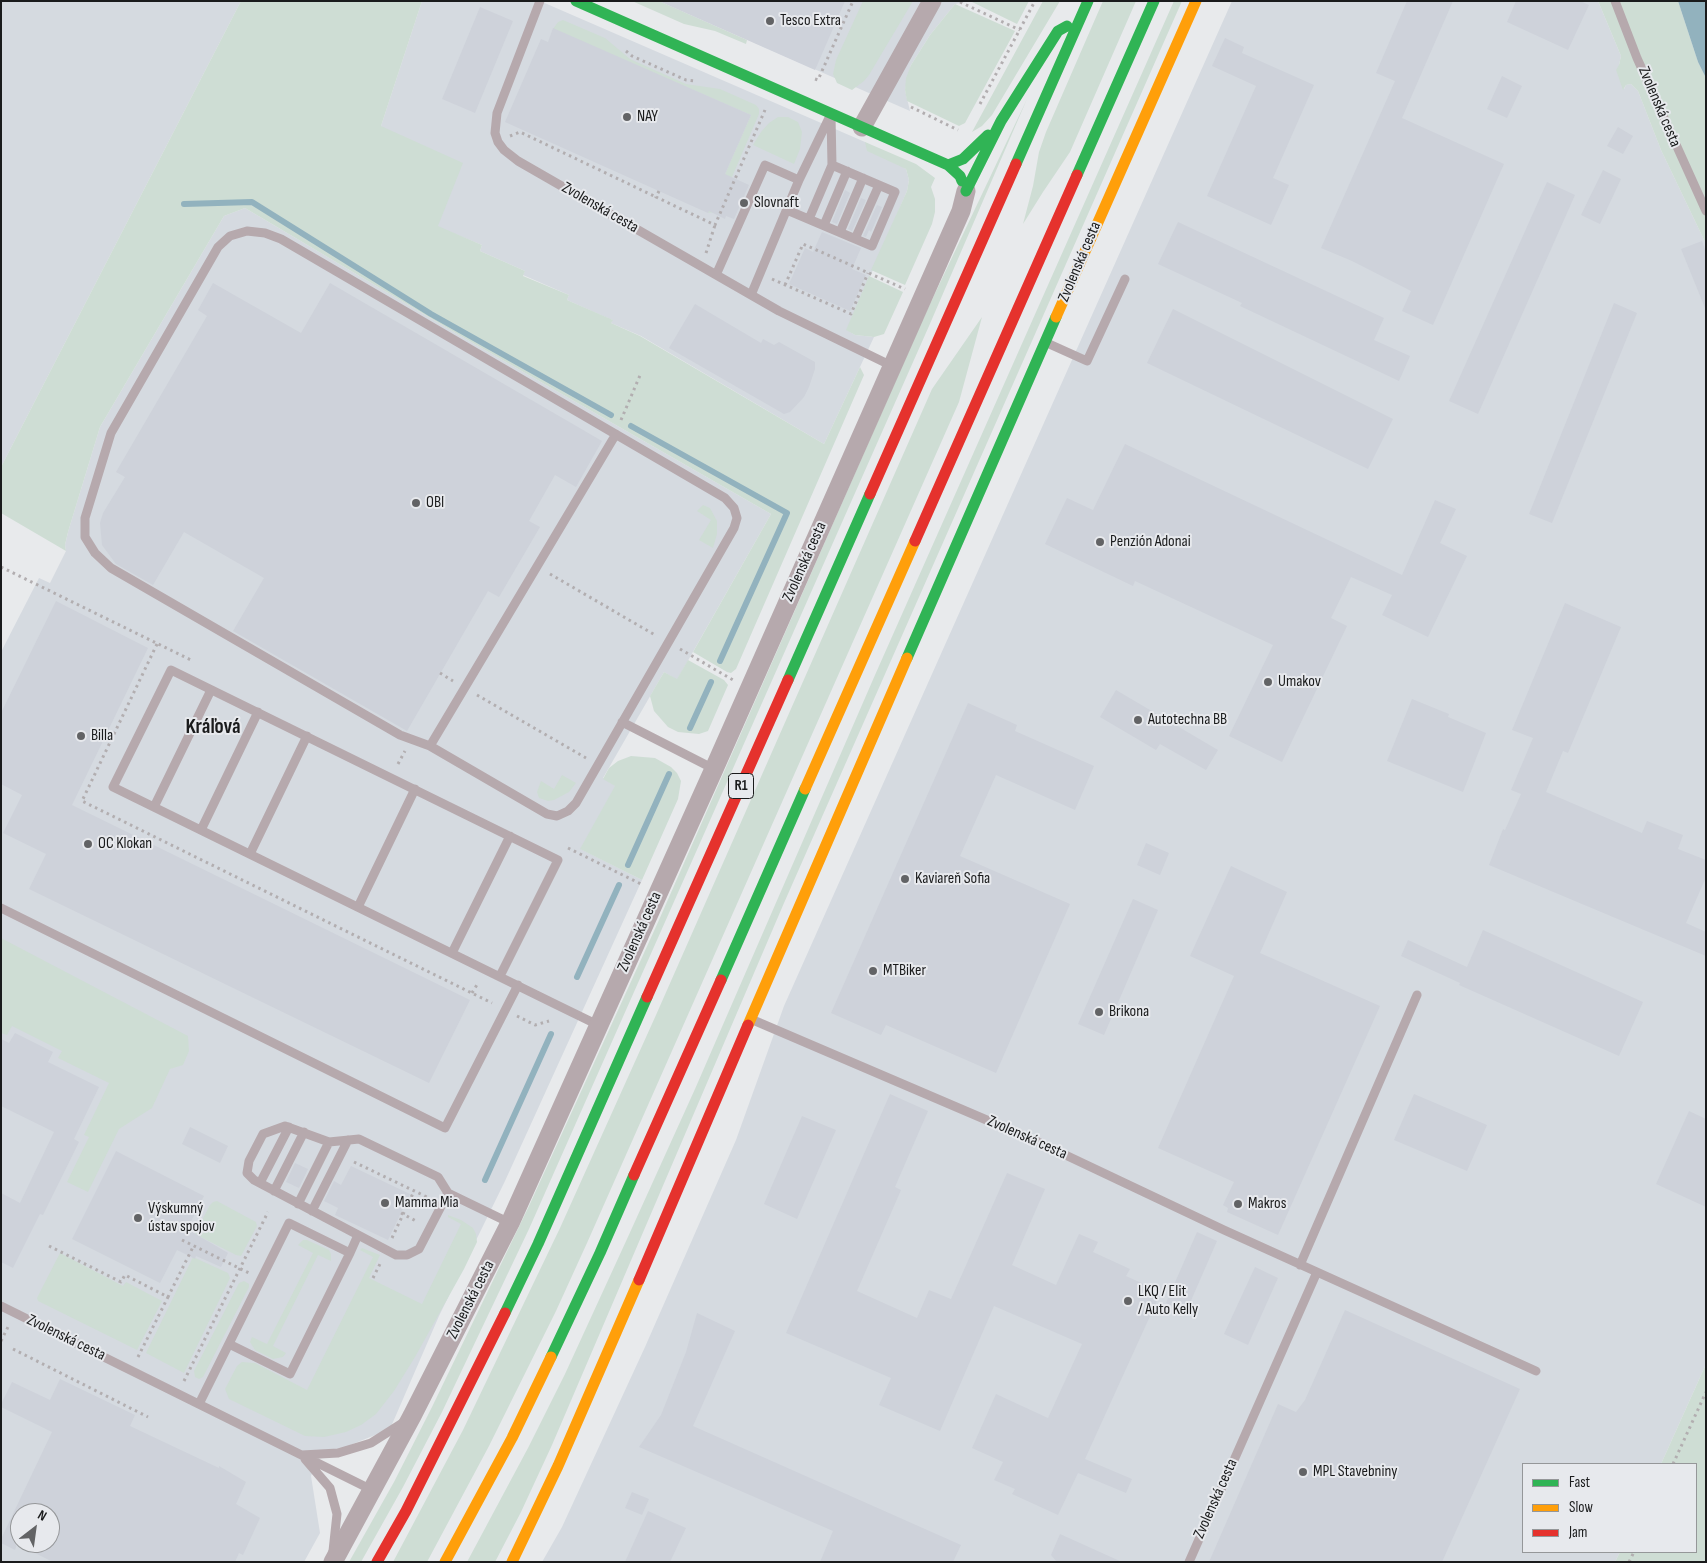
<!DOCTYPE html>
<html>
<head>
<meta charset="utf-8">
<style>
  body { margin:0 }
  #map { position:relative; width:1707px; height:1563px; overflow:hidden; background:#e8eaec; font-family:"Sofia Sans Condensed",sans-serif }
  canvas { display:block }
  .frame { position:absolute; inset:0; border:2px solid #1a1b1c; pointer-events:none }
  .legend { position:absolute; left:1522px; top:1463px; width:175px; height:90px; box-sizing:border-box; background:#e7e9ed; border:1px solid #959799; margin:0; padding:6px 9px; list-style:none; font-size:15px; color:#1a1b1c }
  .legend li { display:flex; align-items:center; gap:10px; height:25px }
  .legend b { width:25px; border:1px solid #959799 }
  .north { position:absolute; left:10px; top:1503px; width:50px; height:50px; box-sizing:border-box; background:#e7e9ed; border:1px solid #959799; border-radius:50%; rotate:30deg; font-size:14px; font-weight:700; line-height:20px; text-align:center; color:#1a1b1c }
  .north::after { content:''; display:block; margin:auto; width:18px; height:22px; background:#626365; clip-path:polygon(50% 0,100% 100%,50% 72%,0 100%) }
</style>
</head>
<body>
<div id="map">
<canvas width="1707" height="1563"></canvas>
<div class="frame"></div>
<ul class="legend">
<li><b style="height:6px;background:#30b455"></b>Fast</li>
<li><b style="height:6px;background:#ff9f0a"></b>Slow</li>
<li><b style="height:6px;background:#e5322d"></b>Jam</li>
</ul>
<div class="north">N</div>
</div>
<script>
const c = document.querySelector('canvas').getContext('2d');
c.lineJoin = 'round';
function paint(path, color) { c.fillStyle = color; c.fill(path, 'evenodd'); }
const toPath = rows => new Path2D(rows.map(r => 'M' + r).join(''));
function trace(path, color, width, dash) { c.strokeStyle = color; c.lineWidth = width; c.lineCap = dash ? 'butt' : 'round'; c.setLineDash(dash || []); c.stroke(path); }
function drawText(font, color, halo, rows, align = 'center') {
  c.font = font + ' "Sofia Sans Condensed",sans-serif'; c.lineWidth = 4; c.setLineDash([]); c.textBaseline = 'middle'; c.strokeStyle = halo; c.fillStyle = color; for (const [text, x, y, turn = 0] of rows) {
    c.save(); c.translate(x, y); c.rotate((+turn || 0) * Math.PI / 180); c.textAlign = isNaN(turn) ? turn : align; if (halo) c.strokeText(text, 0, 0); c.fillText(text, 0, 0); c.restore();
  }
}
paint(toPath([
  [1,1,241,1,1,467],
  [422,1,540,1,865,142,906,169,909,180,907,191,847,330,855,335,874,337,824,444,641,336,611,323,612,320,567,300,569,295,523,275,525,271,480,251,482,245,438,227,381,126],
  [659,1,970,1,955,4,930,35,911,65,905,90,910,111],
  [1232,1,1598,1,1621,56,1619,65,1624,89,1626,85,1631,84,1638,91,1661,150,1706,244,1706,1364,1661,1464,1523,1464,1523,1552,1620,1552,1615,1562,542,1562,562,1527,645,1347,736,1140,784,1006],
  [245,208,459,335,771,514,677,680,664,672,603,778,616,786,581,849,642,880,505,1181,439,1316,390,1429,318,1458,311,1476,320,1533,304,1562,1,1562,1,652,39,578,50,583,66,551,65,545,68,532,100,427,224,216],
  [20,1513,50,1513,50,1543,20,1543]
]), '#d5dae0');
paint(toPath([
  [241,1,422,1,381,126,463,163,438,226,482,245,480,251,525,271,523,276,569,295,567,300,613,320,611,323,640,336,824,444,860,367,864,375,736,669,731,673,727,672,693,652,771,514,459,335,245,208,224,216,100,427,68,532,65,545,66,551,1,513,1,467],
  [632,1,659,1,747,40,746,44,715,31,684,24],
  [863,1,913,1,869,75,864,81,852,90,837,83,833,74,836,60],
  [970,1,1029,1,1017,24],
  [1043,1,1060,1,992,115,982,126,972,132],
  [1103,1,1136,1,1070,152,1043,192,1023,224,1033,186,1039,152,1046,132],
  [1174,1,1182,1,784,903,552,1445,521,1512,495,1562,467,1562,528,1448,565,1374,627,1239,695,1089,875,675],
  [1598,1,1678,1,1698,62,1706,78,1706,244,1661,150,1638,91,1631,84,1626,85,1623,90,1616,70,1619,65,1621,56],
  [955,4,1015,31,965,123,959,126,907,101,905,90,906,78,911,65,930,35],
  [563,20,605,38,630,59,686,84,720,89,756,105,759,109,759,114,720,205,716,212,708,213,751,115,553,29,558,22],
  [1027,99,929,326,529,1229,442,1412,403,1487,361,1562,349,1562,394,1482,432,1407,529,1206,659,920,921,323],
  [778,117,788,117,798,122,802,132,800,149,794,164,753,145,761,132,769,123],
  [865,142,916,164,935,178,931,187,935,199,935,212,932,224,905,285,871,270,907,191,909,180,906,169,867,151],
  [869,276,903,292,884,334,874,337,855,335,846,330],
  [982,317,959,402,587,1243,556,1311,489,1446,427,1562,393,1562,463,1430,560,1228,656,1015,932,389],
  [703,505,710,508,717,521,717,534,713,548,699,540,711,520,697,511],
  [688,660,724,680,728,685,708,731,699,734,678,732,668,727,654,711,650,696,664,672,677,679],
  [631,756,655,758,671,767,677,773,681,781,678,799,642,880,580,849,615,786,603,779,609,768,618,761],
  [562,775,576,783,569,792,554,800,548,801,539,798,537,792,541,781,554,789],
  [1,938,188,1036,189,1051,183,1065,170,1069,152,1108,119,1129,88,1192,67,1182,89,1137,84,1135,109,1083,58,1058,62,1051,12,1026,7,1035,1,1033],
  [217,1201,256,1222,257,1226,241,1256,236,1255,195,1234,210,1205,213,1202],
  [448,1215,461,1220,473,1228,476,1234,477,1242,464,1269,415,1357,394,1391,376,1414,361,1425,346,1432,324,1437,305,1436,229,1399,225,1389,237,1366,242,1362,255,1363,307,1390,373,1257,360,1250,362,1248,380,1255,369,1278,422,1304,461,1224,448,1217],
  [303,1240,307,1240,329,1250,331,1254,331,1261,318,1255,273,1346,286,1353,283,1357,273,1359,255,1350,250,1342,252,1337,267,1344,313,1253,298,1245],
  [60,1253,123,1286,126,1282,162,1301,137,1350,38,1301,37,1298,41,1290],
  [193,1257,228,1273,230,1278,184,1373,146,1353],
  [244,1281,249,1284,249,1287,203,1377,199,1379,195,1377,194,1371,239,1283],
  [1706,1364,1706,1562,1615,1562,1620,1552,1696,1552,1696,1464,1661,1464]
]), '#ceddd4');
paint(toPath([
  [1678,1,1706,1,1706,78,1698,62]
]), '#92b2be');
trace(toPath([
  [184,204,252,202,431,314,611,415],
  [631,426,787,513,720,661],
  [690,728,711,682],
  [628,865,669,774],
  [577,977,619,885],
  [485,1180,551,1034]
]), '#92b2be', 6);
paint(toPath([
  [659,1,845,1,815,70],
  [1407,1,1453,1,1402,118,1504,164,1433,325,1402,311,1411,291,1352,261,1321,248,1395,81,1376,73],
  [1516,1,1580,1,1589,5,1568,50,1507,22],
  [480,7,513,21,475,113,442,99],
  [553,28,751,115,725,174,749,185,734,219,726,216,725,219,709,211,708,213,505,122,541,39,548,42],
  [1225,38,1244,47,1242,53,1314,85,1273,178,1289,185,1271,225,1207,196,1256,86,1212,66],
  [1502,76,1522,86,1507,118,1487,109],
  [1618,127,1633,136,1623,154,1607,146],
  [1603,170,1621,179,1600,224,1581,215],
  [1547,182,1575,195,1478,414,1449,401],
  [845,190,850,193,837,224,832,222],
  [861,198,866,200,852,231,848,229],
  [877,205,882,207,871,232,869,230,866,237,863,236],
  [1178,222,1384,318,1374,340,1410,356,1399,381,1240,306,1242,303,1158,264],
  [822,232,861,248,852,269,866,275,850,311,789,284,805,248,813,252],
  [1702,241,1706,252,1705,308,1681,249],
  [213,283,301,333,330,283,602,441,576,487,555,475,529,521,540,527,499,597,488,591,407,731,233,631,264,578,184,532,153,585,116,564,102,545,100,523,103,513,125,477,116,472,207,316,198,310],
  [1614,303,1637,313,1552,523,1529,514],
  [695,304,761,343,763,339,774,345,779,342,815,362,815,369,809,387,804,397,790,412,784,414,669,348],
  [1173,309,1393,419,1368,469,1147,363],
  [1125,444,1402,575,1435,500,1456,509,1440,543,1467,556,1428,637,1382,615,1392,595,1351,577,1331,618,1347,626,1282,762,1229,736,1273,645,1135,581,1133,586,1045,544,1067,498,1093,510],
  [56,601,148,648,72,805,470,1000,429,1083,29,889,46,854,3,833,22,795,1,784,1,713],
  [1565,603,1621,627,1568,753,1563,751,1546,792,1642,833,1647,821,1683,835,1678,849,1706,860,1706,877,1686,923,1706,932,1706,956,1489,865,1503,829,1505,830,1521,794,1511,790,1533,738,1512,730],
  [1116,690,1218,750,1206,770,1160,744,1156,750,1100,717],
  [1412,699,1449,714,1448,717,1486,733,1463,792,1387,761],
  [968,703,1017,725,1015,731,1094,766,1075,810,996,775,960,856,1070,904,996,1073,886,1025,881,1035,831,1013],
  [1146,843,1169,853,1160,875,1137,865],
  [1231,866,1287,892,1260,953,1380,1006,1278,1235,1227,1212,1228,1208,1223,1205,1234,1182,1158,1148,1234,976,1190,956],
  [1133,899,1158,910,1104,1035,1078,1024],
  [1483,930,1643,1002,1619,1056,1459,985,1460,983,1401,956,1408,940,1467,967],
  [15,1033,53,1052,48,1062,99,1087,74,1139,79,1142,43,1215,40,1214,13,1268,1,1262,1,1193,20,1203,54,1132,1,1106,1,1039,9,1043],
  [890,1094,928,1111,895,1187,901,1190,857,1291,917,1318,929,1290,951,1299,1007,1173,1045,1189,1012,1265,1056,1285,1079,1234,1098,1242,1093,1252,1130,1269,1126,1276,1161,1292,1085,1459,1132,1479,1126,1493,1078,1473,1058,1515,1012,1494,1015,1489,994,1480,1003,1462,972,1448,996,1394,1048,1418,1082,1344,994,1306,940,1431,879,1405,891,1378,786,1333],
  [1414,1094,1487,1125,1467,1171,1394,1140],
  [1689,1111,1706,1119,1706,1207,1656,1184],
  [802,1116,836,1130,797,1219,764,1204],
  [190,1127,228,1146,220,1163,182,1144],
  [116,1151,204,1196,187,1229,228,1253,221,1267,196,1256,195,1259,177,1250,160,1283,72,1239],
  [295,1163,308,1169,299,1188,286,1182],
  [351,1166,410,1194,388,1240,335,1215,338,1208,324,1201,334,1181,341,1185],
  [1197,1232,1217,1241,1186,1312,1166,1303],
  [1255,1267,1278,1278,1248,1345,1224,1334],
  [1345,1310,1520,1389,1442,1562,1209,1562,1278,1404,1296,1412,1305,1400],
  [697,1313,735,1331,693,1426,961,1545,953,1562,820,1562,833,1531,639,1447,661,1415,686,1352],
  [60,1379,135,1415,130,1426,219,1468,219,1466,246,1482,236,1504,260,1518,243,1555,239,1553,235,1562,53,1562,17,1544,15,1550,1,1543,1,1539,52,1432,1,1407,1,1404,12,1382,50,1400],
  [20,1513,50,1513,50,1543,20,1543],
  [632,1492,649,1499,642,1515,625,1508],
  [648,1511,686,1528,670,1562,625,1562],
  [1060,1534,1122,1562,1057,1562,1051,1555]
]), '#ced2da');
trace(toPath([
  [960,2,1020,30],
  [626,51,632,56,686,80,695,81],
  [815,79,818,80,853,1],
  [980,104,1035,1],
  [911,107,958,130],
  [510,136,520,132,656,197],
  [659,191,656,197,715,225,765,110],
  [706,253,715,225],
  [772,279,851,314,868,273],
  [785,285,803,244,905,289],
  [621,420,641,373],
  [1,567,193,661],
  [550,574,655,635],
  [157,644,82,801,492,1003],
  [680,649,733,680],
  [440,673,453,681],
  [477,695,586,758],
  [398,764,405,751],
  [568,848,641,884],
  [472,993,478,983],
  [517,1016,535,1025,549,1021],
  [354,1162,429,1198],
  [401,1213,416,1221],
  [392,1238,414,1191],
  [182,1240,249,1273],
  [49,1246,121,1282,125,1275,168,1297,194,1245],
  [373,1278,381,1262],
  [1,1341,9,1325],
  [13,1349,148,1417],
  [138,1357,168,1297],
  [184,1381,268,1212],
  [1673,1464,1706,1392],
  [1629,1562,1634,1552]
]), '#b2aeb0', 3, [2.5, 4]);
trace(toPath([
  [540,1,497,113,495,133,498,142,504,150,518,161,779,311,892,366],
  [1615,1,1637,58,1706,211],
  [787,210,872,246,895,192,832,165],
  [809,219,832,165,831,116],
  [824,225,847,171],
  [247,231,265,233,281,239,725,498,734,508,737,518,734,528,576,803,568,811,557,816,547,814,430,746,400,735,111,568,95,553,85,537,85,518,111,433,218,247,230,236,247,231],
  [840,232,863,178],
  [855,239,879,185],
  [716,275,765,165,799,180],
  [751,295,799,180,830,116],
  [1047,343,1087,361,1125,279],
  [622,722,714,769],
  [430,746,616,434],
  [154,807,211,690],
  [201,830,258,712],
  [250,854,307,736],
  [358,907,415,789],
  [1,908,445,1128,518,985],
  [452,953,510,836],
  [500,976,558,860,171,670,113,787,557,1005,598,1025],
  [753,1020,1038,1142,1224,1230,1536,1371],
  [260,1183,289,1127],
  [274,1191,304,1132],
  [448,1193,419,1249,407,1255,396,1255,254,1180,247,1173,249,1161,263,1134,285,1126,329,1142,359,1139,438,1177,448,1193,510,1223],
  [298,1204,329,1142],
  [312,1211,348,1140],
  [350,1253,358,1235],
  [1300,1265,1417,995],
  [1,1306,372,1490],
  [199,1404,289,1223,350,1253,290,1374,229,1344],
  [302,1455,338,1453,371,1443,404,1422],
  [305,1459,330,1488,337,1514,333,1551],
  [1189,1562,1317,1272]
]), '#b6a9ad', 9);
trace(toPath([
  [862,127,932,1],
  [333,1562,412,1416,510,1223,714,769,961,211,966,191]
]), '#b6a9ad', 19);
trace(toPath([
  [576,1,948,165,960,176,962,181],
  [1016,164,1088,1],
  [948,165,963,159,988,135],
  [1077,175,1154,1],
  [966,191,1001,121,1058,31,1067,26],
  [907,658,1056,317],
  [788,680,870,494],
  [721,980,805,789],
  [505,1313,538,1244,647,997],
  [551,1357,600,1253,634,1175]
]), '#30b455', 11);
trace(toPath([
  [1056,317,1196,1],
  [805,789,915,541],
  [748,1025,907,658],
  [445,1562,512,1438,551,1357],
  [512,1562,558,1466,639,1280]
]), '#ff9f0a', 11);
trace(toPath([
  [870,494,1016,164],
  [915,541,1077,175],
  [647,997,788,680],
  [634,1175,721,980],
  [639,1280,748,1025],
  [377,1562,406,1511,505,1313]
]), '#e5322d', 11);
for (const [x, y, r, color] of [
  [770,21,5,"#626365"],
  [627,117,5,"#626365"],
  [744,203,5,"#626365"],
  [416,503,5,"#626365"],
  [1100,542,5,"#626365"],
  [1268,682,5,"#626365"],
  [1138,720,5,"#626365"],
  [81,736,5,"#626365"],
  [88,844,5,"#626365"],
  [905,879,5,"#626365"],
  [873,971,5,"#626365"],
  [1099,1012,5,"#626365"],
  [385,1203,5,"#626365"],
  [1238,1204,5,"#626365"],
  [138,1218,5,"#626365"],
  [1128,1301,5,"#626365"],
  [1303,1472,5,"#626365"]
]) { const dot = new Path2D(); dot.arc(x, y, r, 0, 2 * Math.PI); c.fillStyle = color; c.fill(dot); trace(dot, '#e7e9ed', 2); }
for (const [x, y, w] of [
  [741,786,25]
]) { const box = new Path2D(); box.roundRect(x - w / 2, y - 12.5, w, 25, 4); c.fillStyle = '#e7e9ed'; c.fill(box); trace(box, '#1a1b1c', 1); }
drawText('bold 15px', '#1a1b1c', null, [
  ["R1",741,786]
]);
drawText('16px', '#1a1b1c', '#e7e9ed', [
  ["Tesco Extra",780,21],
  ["NAY",637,117],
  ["Slovnaft",754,203],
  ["OBI",426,503],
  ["Penzión Adonai",1110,542],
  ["Umakov",1278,682],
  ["Autotechna BB",1148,720],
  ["Billa",91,736],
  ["OC Klokan",98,844],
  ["Kaviareň Sofia",915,879],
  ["MTBiker",883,971],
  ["Brikona",1109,1012],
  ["Mamma Mia",395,1203],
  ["Makros",1248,1204],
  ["Výskumný",148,1209],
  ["ústav spojov",148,1227],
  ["LKQ / Elit",1138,1292],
  ["/ Auto Kelly",1138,1310],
  ["MPL Stavebniny",1313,1472]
], 'left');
drawText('16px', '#1a1b1c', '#e7e9ed', [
  ["Zvolenská cesta",1659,107,67],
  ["Zvolenská cesta",600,208,30],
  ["Zvolenská cesta",1080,262,-67],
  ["Zvolenská cesta",805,562,-66],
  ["Zvolenská cesta",640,932,-66],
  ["Zvolenská cesta",1027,1138,24],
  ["Zvolenská cesta",471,1300,-63],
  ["Zvolenská cesta",66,1338,26],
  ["Zvolenská cesta",1216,1499,-66]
]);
drawText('bold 21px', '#1a1b1c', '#e7e9ed', [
  ["Kráľová",213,728]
]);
</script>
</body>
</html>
